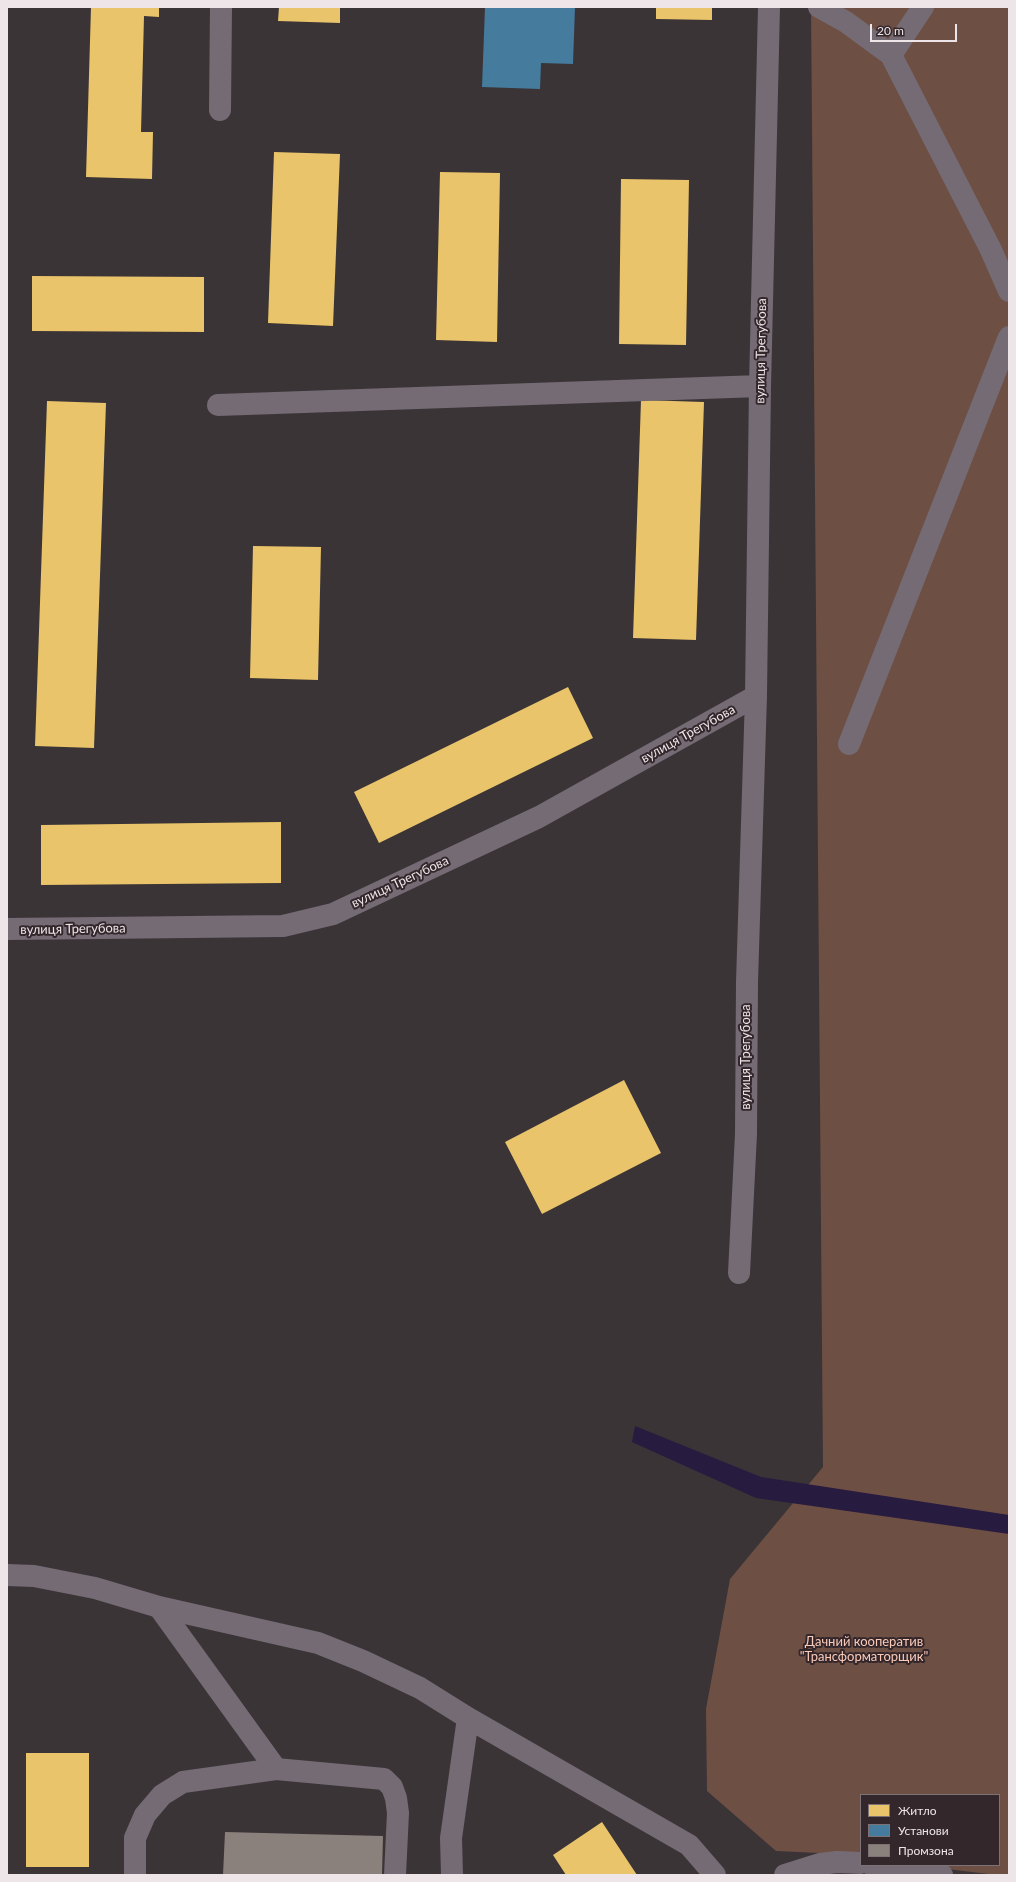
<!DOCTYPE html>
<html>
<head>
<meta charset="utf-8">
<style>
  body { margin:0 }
  #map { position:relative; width:1016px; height:1882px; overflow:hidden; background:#3a3437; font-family:Lato,sans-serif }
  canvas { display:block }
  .frame { position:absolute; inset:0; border:8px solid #ede5e8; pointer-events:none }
  .legend { position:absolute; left:860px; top:1794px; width:140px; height:72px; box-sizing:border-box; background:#33272c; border:1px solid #7d7377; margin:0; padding:5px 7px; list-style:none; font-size:12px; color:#ede5e8 }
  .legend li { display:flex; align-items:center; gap:8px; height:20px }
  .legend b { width:20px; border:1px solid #7d7377 }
  .scale { position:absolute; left:870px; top:24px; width:87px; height:18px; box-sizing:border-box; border:2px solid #ede5e8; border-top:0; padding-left:5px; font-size:12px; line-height:14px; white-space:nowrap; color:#ede5e8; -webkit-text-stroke:3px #33272c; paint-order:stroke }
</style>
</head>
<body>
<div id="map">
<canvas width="1016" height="1882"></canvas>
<div class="frame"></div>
<ul class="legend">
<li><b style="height:11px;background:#e9c46a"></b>Житло</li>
<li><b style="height:11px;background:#457b9d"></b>Установи</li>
<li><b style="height:11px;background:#8a817c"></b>Промзона</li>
</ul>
<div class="scale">20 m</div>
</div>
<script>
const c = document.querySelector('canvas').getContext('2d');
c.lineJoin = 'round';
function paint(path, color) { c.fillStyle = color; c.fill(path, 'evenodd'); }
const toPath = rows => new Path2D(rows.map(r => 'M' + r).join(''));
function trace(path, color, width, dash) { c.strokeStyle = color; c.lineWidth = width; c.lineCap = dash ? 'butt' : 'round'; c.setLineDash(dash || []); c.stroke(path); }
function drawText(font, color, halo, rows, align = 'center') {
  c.font = font + ' Lato,sans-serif'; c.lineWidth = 4; c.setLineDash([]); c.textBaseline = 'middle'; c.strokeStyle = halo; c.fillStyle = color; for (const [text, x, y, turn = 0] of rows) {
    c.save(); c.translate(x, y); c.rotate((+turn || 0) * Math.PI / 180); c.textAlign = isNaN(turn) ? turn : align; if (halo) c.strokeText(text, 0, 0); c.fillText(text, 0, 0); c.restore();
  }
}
paint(toPath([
  [811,7,1009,7,1009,1875,996,1875,915,1865,999,1865,999,1795,861,1795,861,1858,819,1853,776,1851,707,1791,706,1709,730,1579,823,1467]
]), '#6e4f44');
paint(toPath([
  [635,1426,761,1477,1009,1515,1009,1534,756,1498,632,1442]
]), '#271b3f');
paint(toPath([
  [91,7,159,7,159,17,144,16,141,132,153,132,152,179,86,177],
  [279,7,340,7,340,23,278,21],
  [656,7,712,7,712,20,656,19],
  [274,152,340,154,333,326,268,323],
  [440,172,500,173,497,342,436,340],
  [621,179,689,180,686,345,619,344],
  [32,276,204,277,204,332,32,331],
  [641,400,704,402,696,640,633,638],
  [47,401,106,403,94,748,35,746],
  [253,546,321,547,318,680,250,678],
  [568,687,593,738,379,843,354,792],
  [281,822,281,883,41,885,41,825],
  [624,1080,661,1153,542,1214,505,1142],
  [26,1753,89,1753,89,1867,26,1867],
  [602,1822,637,1875,566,1875,553,1855]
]), '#e9c46a');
paint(toPath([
  [485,7,575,7,573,64,541,63,540,89,482,87]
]), '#457b9d');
paint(toPath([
  [225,1832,383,1836,382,1875,223,1875]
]), '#8a817c');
trace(toPath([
  [819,7,846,22,891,55,991,250,1009,291],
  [891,55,923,7],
  [220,110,221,7],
  [218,405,760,386],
  [849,744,1009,337],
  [7,929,283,926,333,914,539,817,756,696],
  [739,1273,746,1134,747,982,756,696,760,386,769,7],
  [7,1575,34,1576,95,1588,159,1607,318,1643,363,1661,420,1688,468,1718,689,1845,715,1875],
  [159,1607,276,1769,384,1779,392,1787,396,1798,398,1813,395,1875],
  [872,1865,942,1875],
  [135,1875,135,1838,145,1815,162,1795,183,1782,276,1769],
  [452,1875,451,1838,468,1718],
  [785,1875,820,1864,837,1862,861,1863]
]), '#756b74', 22);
drawText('13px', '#ede5e8', '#33272c', [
  ["вулиця Трегубова",761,351,-89],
  ["вулиця Трегубова",688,734,-29],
  ["вулиця Трегубова",400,882,-25],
  ["вулиця Трегубова",73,929,-1],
  ["вулиця Трегубова",746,1057,-90]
]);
drawText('13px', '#fbcbb8', '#33272c', [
  ["Дачний кооператив",864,1642],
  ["\"Трансформаторщик\"",864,1657]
]);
</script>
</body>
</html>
